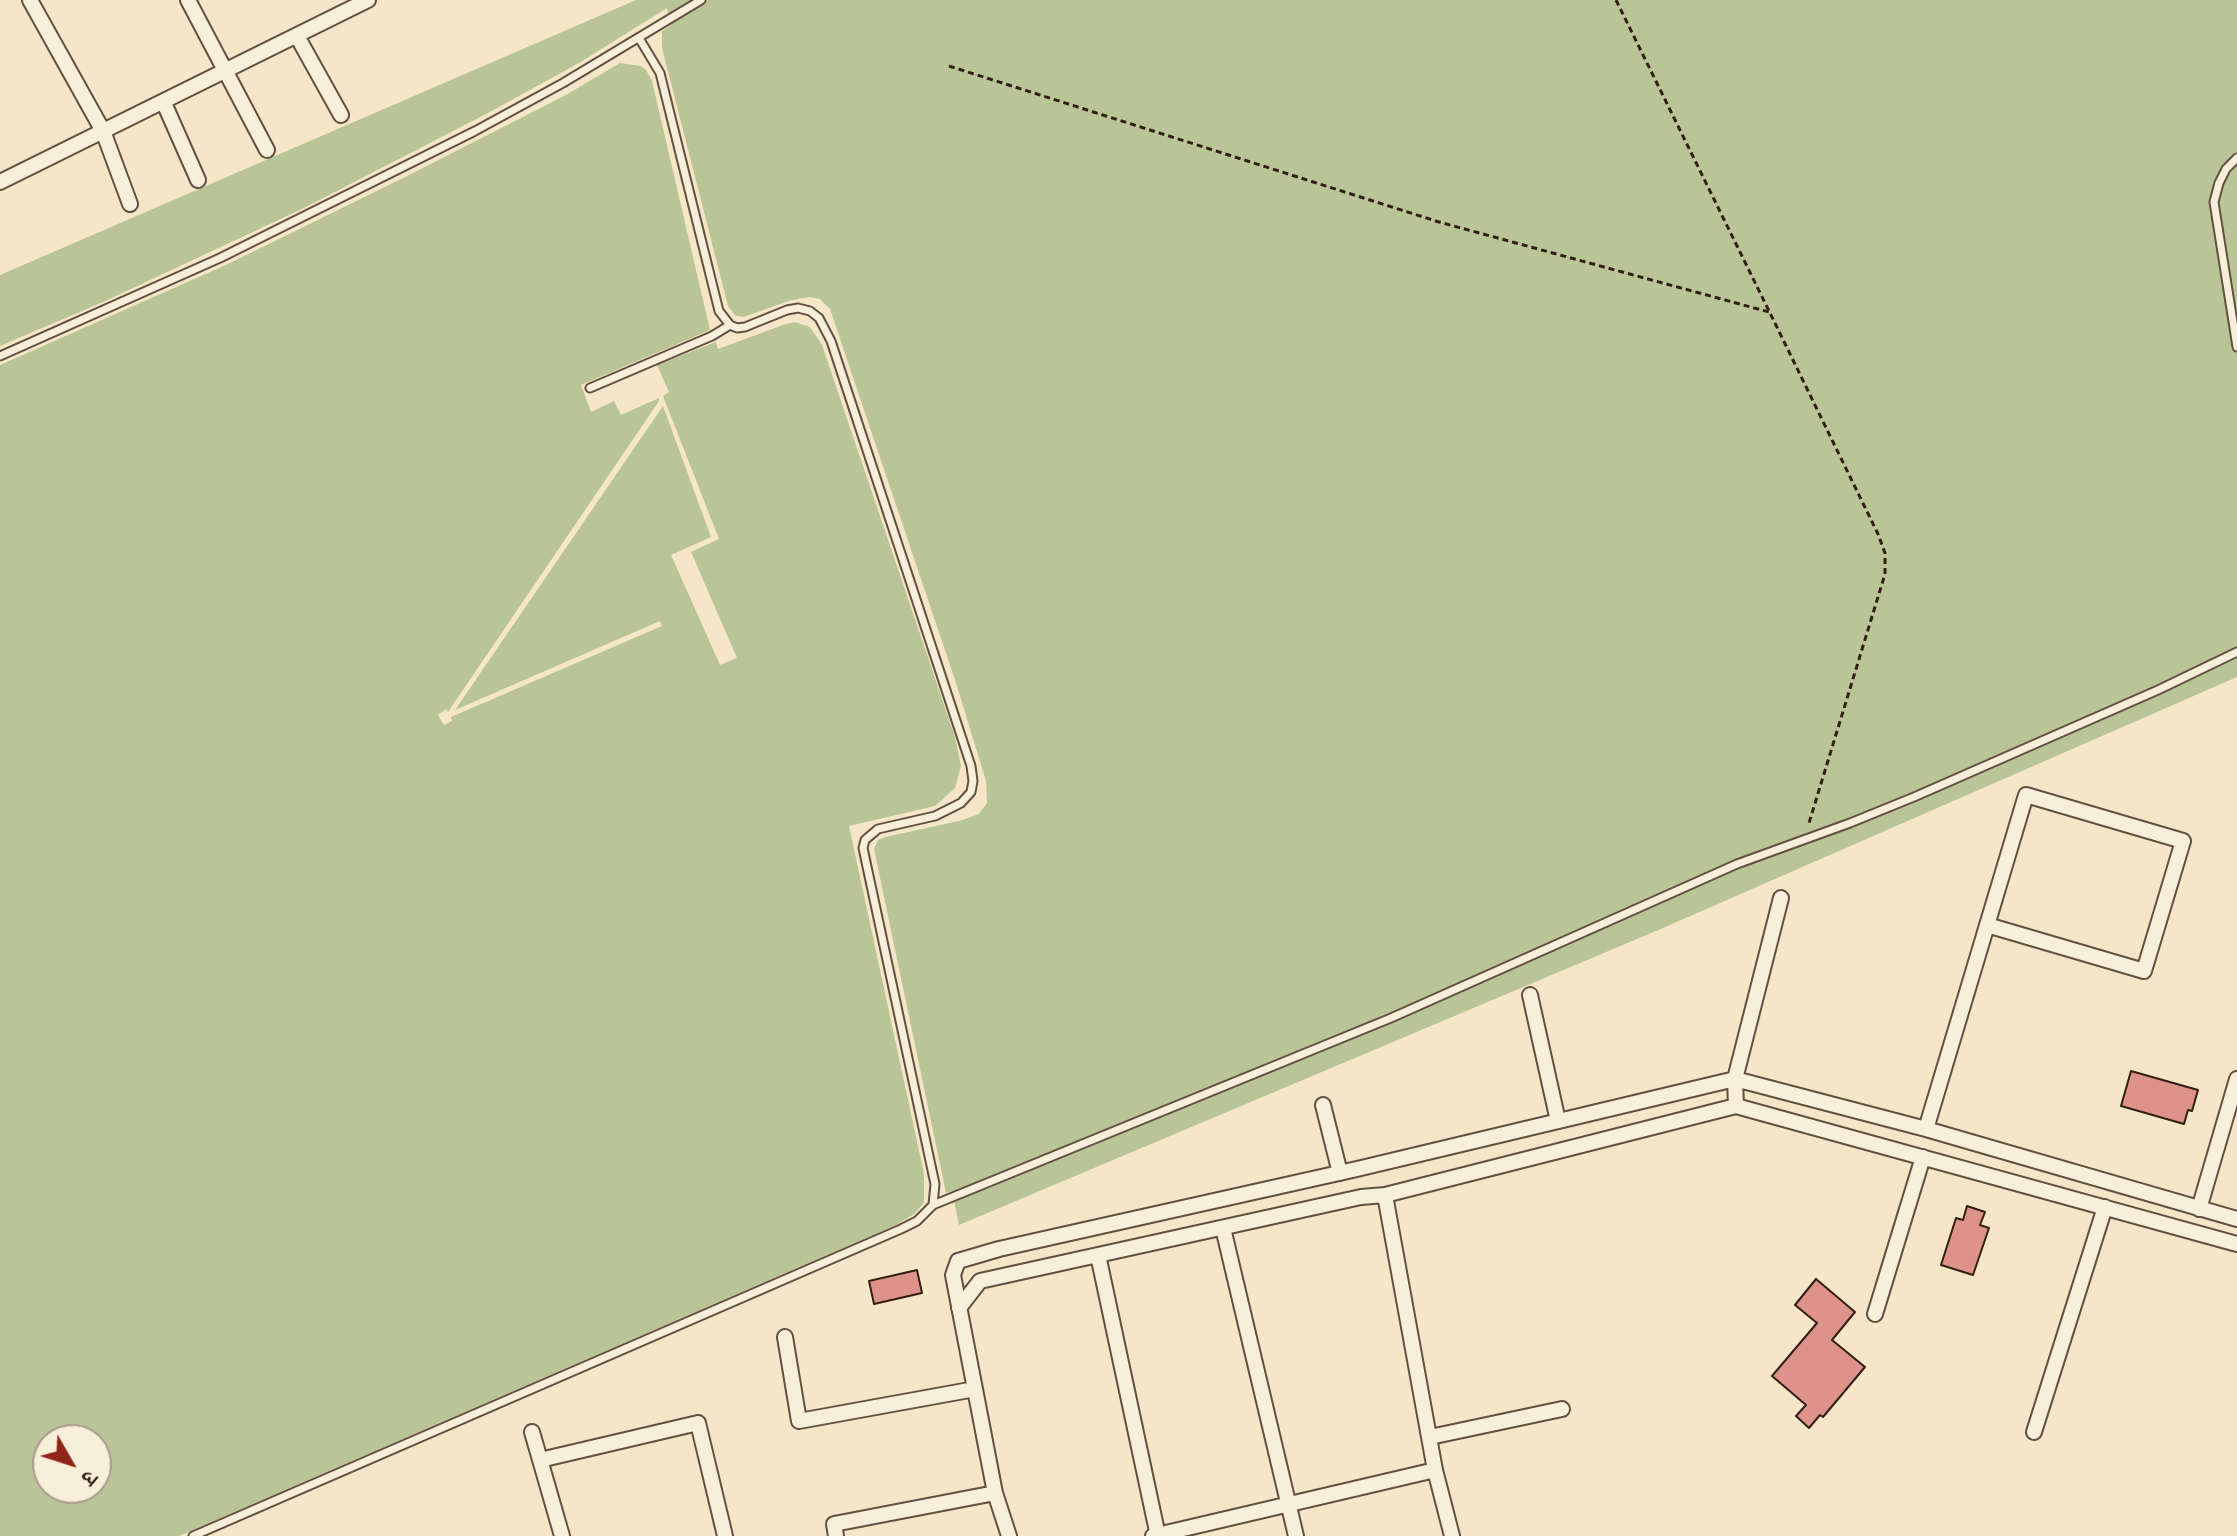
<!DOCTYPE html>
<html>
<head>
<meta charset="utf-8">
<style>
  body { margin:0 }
  #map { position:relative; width:2237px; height:1536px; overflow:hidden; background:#f5e6c7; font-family:Cardo,"Noto Serif Devanagari",serif }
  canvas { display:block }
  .north { position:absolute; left:32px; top:1424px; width:80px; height:80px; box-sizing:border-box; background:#f8efdb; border:2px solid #a99b8c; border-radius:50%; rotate:129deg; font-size:22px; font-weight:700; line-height:32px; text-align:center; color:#331e15 }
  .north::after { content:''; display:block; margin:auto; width:28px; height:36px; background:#8f2418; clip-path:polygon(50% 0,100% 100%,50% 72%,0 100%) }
</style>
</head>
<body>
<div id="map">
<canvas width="2237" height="1536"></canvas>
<div class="north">उ</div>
</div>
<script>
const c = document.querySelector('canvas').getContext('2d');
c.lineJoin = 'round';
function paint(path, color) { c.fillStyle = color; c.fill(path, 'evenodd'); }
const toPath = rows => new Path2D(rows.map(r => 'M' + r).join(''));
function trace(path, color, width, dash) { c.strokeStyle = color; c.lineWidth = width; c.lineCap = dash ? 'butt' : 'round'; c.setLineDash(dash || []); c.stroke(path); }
paint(toPath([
  [636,0,2237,0,2237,677,1656,931,959,1225,952,1191,946,1193,874,849,878,840,885,837,959,821,979,814,987,803,986,781,956,683,830,309,820,299,809,297,788,301,744,317,736,316,728,306,662,48,662,31,671,25,667,8,579,63,488,113,302,209,103,302,0,346,0,275],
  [620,63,641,66,646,70,652,81,710,330,581,385,591,412,614,401,621,415,659,398,659,401,448,712,446,709,438,715,444,725,452,721,451,717,662,626,660,621,455,710,663,406,711,537,671,555,720,665,737,658,691,552,719,539,663,396,669,392,657,365,716,342,718,349,783,325,794,322,810,327,822,345,955,737,961,766,955,788,935,806,849,826,924,1174,924,1203,914,1214,896,1225,179,1536,0,1536,0,365,226,265,403,178,564,96],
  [48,1440,96,1440,96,1488,48,1488]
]), '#bac597');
const building = toPath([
  [2131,1071,2198,1090,2192,1111,2188,1110,2184,1124,2121,1106,2131,1071],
  [1967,1206,1985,1212,1980,1225,1989,1228,1973,1275,1941,1265,1956,1218,1963,1220,1967,1206],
  [917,1270,922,1293,874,1304,869,1281,917,1270],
  [1816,1279,1855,1312,1832,1340,1865,1367,1823,1417,1820,1415,1809,1428,1796,1416,1806,1405,1772,1376,1817,1323,1795,1305,1816,1279]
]);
paint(building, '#dd9389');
trace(building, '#331e15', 2);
const lane = toPath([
  [2237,158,2226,169,2219,183,2214,202,2237,347],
  [0,356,220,258,475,131,563,83,701,0],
  [590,388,712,336,730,325],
  [933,1205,1391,1018,1737,864,1850,823,1914,797,2158,690,2237,652],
  [193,1536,901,1229,917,1221,933,1205,935,1184,863,848,865,840,878,829,935,816,961,803,971,792,973,781,971,766,831,341,819,318,810,311,798,308,787,310,745,327,737,328,730,325,719,311,660,73,639,38]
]);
const street = toPath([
  [30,0,103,131,130,204],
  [188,0,267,150],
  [297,36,341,115],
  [164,103,198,180],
  [0,182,368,0],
  [1530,995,1558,1121],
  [1323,1105,1340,1173],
  [1736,1106,1735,1079,1781,898],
  [1926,1129,2026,795,2183,841,2144,971,1987,925],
  [1385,1195,1435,1470,1452,1536],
  [2199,1209,2237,1079],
  [1223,1228,1296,1536],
  [1098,1255,1158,1536],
  [959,1308,980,1281,1361,1197,1385,1195,1736,1106,2237,1244],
  [1875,1314,1923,1157],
  [785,1337,799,1421,975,1389],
  [532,1432,562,1536],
  [2034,1432,2105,1207],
  [1430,1437,1562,1409],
  [540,1460,698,1423,725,1536],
  [836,1536,834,1524,995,1493],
  [1009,1536,995,1493,953,1275,958,1261,999,1249,1357,1169,1735,1079,1926,1129,2237,1219],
  [1153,1536,1435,1470]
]);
trace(lane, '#645042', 11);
trace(street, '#645042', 18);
trace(toPath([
  [1616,0,1770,313,1878,534,1885,553,1885,574,1809,823],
  [949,66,1439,222,1769,312]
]), '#331e15', 3, [6, 4]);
trace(lane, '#f8efdb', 7);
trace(street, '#f8efdb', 14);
</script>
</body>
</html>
